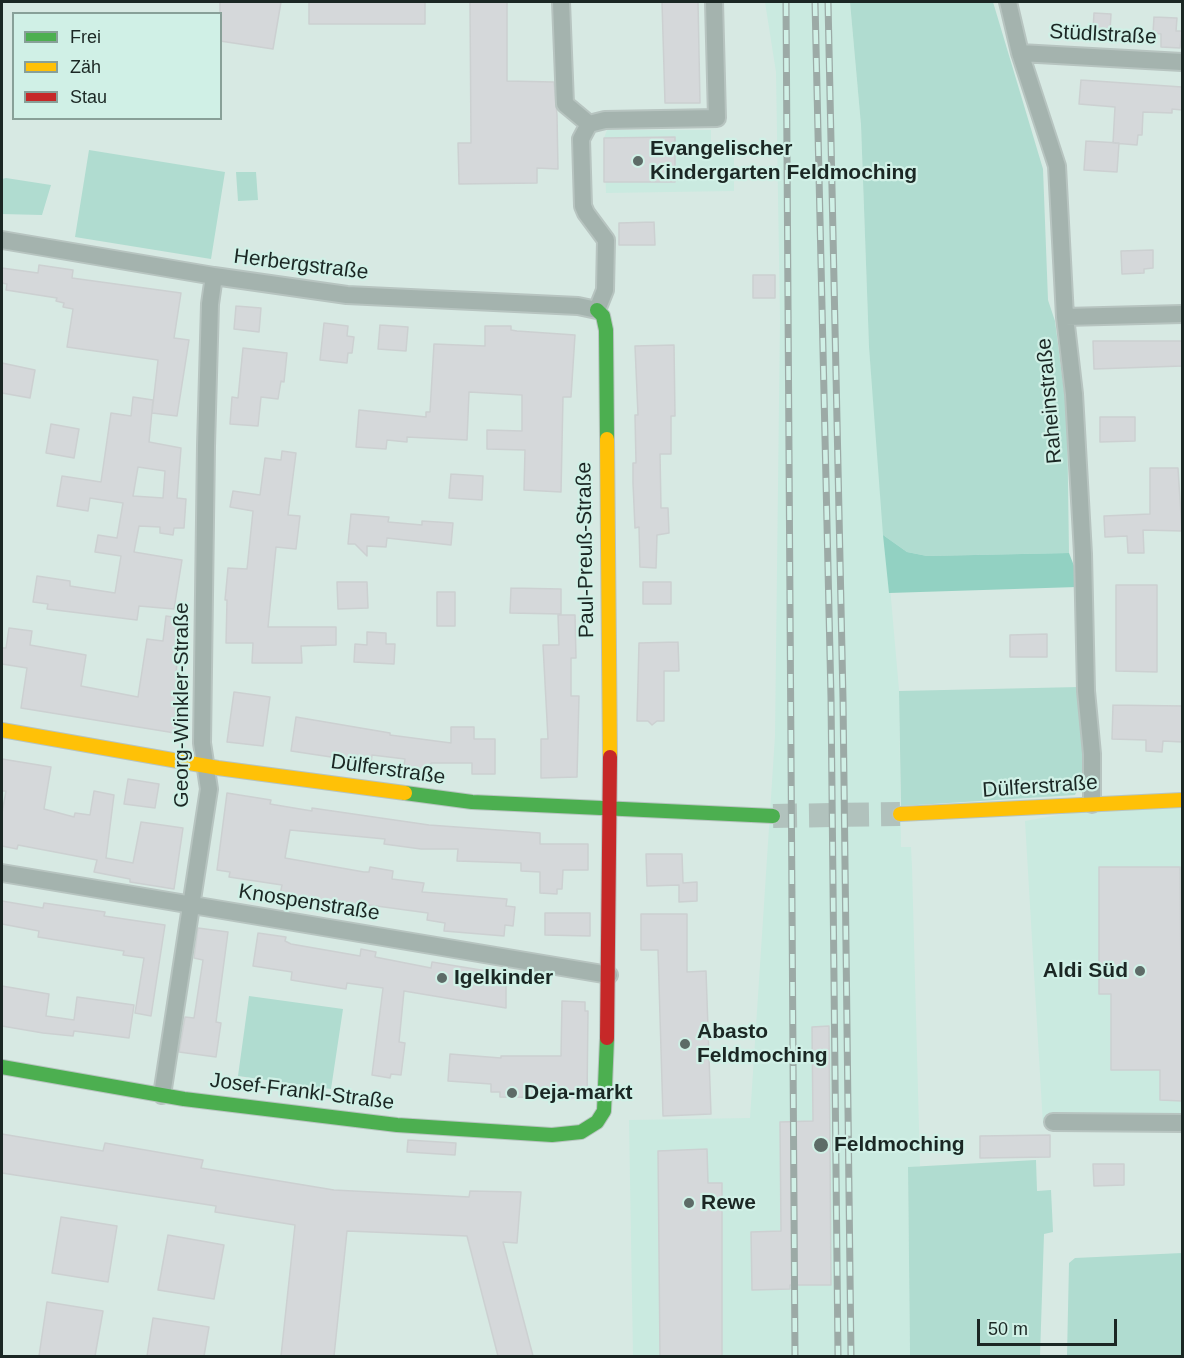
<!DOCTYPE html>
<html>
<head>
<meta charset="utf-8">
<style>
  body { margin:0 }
  #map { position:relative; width:1184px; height:1358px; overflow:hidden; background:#d7e9e3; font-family:Helvetica,sans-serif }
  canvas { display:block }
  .frame { position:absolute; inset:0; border:3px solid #1b2724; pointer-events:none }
  .legend { position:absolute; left:12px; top:12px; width:210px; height:108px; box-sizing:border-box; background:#d0f0e6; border:2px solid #88a098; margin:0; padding:8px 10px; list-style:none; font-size:18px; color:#1b2724 }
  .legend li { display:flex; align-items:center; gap:12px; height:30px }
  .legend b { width:30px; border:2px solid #88a098 }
  .scale { position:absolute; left:977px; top:1319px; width:140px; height:27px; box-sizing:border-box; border:3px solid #1b2724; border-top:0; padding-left:8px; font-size:18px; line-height:21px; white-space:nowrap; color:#1b2724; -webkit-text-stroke:4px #d0f0e6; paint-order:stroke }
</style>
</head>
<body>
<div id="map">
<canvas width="1184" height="1358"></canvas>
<div class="frame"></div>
<ul class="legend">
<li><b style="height:8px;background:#4caf50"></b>Frei</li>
<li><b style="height:8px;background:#ffc107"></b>Zäh</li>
<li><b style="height:8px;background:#c62828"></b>Stau</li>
</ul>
<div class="scale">50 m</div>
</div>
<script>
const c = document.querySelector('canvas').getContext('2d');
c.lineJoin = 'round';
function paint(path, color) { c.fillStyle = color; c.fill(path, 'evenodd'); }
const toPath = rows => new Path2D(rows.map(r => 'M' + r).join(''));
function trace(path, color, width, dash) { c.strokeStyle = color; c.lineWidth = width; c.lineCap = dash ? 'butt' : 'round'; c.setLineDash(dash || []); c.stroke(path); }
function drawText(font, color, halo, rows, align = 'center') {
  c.font = font + ' Helvetica,sans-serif'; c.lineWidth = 4.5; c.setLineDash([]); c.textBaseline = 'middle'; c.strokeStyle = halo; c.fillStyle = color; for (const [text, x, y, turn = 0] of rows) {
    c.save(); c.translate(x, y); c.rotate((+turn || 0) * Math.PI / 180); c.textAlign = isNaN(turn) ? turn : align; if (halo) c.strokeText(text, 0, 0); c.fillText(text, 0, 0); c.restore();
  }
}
paint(toPath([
  [765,2,850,2,861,125,869,347,899,690,901,847,911,847,912,867,920,1166,908,1168,910,1356,633,1356,629,1120,750,1118,775,736,780,319,776,72],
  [607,130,711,130,711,144,734,145,734,191,606,193,604,138],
  [1182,803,1182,1119,1043,1125,1025,821,1092,809]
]), '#caeae0');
paint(toPath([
  [850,2,993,2,1043,169,1048,300,1055,321,1067,414,1069,553,927,556,907,552,883,535,869,347,861,125],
  [89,150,225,172,211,259,75,237],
  [236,172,256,172,258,200,238,201],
  [6,178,51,185,42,215,2,214,2,179],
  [1079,687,1084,775,1075,795,901,806,899,691],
  [249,996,343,1009,331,1089,238,1076],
  [1036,1160,1037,1191,1051,1190,1053,1232,1044,1234,1040,1356,910,1356,908,1167],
  [1182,1253,1182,1356,1067,1356,1069,1263,1075,1258]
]), '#b0dcd0');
paint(toPath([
  [883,535,907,552,927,556,1069,553,1076,571,1077,587,889,593]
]), '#92d1c2');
const building = toPath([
  [220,2,281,2,273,49,220,41,220,2],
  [309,2,425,2,425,24,309,24,309,2],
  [470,2,507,2,507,81,554,82,557,115,558,169,537,168,537,183,459,184,458,143,471,143,470,2],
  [662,2,698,2,700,103,665,103,662,2],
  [1094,13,1111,14,1110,31,1093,30,1094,13],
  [1154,17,1177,18,1176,31,1182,31,1180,48,1161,47,1161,34,1153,33,1154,17],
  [1081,80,1182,87,1182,110,1172,109,1172,113,1143,112,1142,135,1138,135,1137,145,1113,143,1115,107,1079,104,1081,80],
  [675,137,675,182,604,182,604,138,675,137],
  [1086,141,1119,143,1117,172,1084,170,1086,141],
  [654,222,655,245,619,245,619,223,654,222],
  [1153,250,1153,268,1144,269,1144,273,1122,274,1121,251,1153,250],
  [39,265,73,270,72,278,181,293,174,338,189,340,177,416,152,413,158,360,67,347,73,309,63,307,64,303,56,301,57,298,6,290,7,284,2,283,2,268,38,273,39,265],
  [753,275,775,275,775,298,753,298,753,275],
  [236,306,261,308,259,332,234,329,236,306],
  [324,323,348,326,347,336,354,337,352,353,348,353,347,363,320,360,324,323],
  [380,325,408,327,406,351,378,349,380,325],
  [485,326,511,326,511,330,517,331,575,335,571,397,563,397,561,492,524,490,525,450,487,449,487,430,522,431,522,395,469,392,467,440,407,437,407,442,387,440,386,449,356,447,359,410,426,417,426,412,430,412,434,344,485,346,485,326],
  [1093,341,1182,341,1182,366,1094,369,1093,341],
  [674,345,675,416,671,416,671,454,660,454,661,508,668,508,669,533,657,535,656,568,640,567,639,527,635,528,633,483,633,463,636,463,635,415,638,415,635,346,674,345],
  [243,348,287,353,284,382,281,381,278,399,261,397,258,426,230,424,232,397,238,398,243,348],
  [2,363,35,370,30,398,2,393,2,363],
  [133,397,153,400,149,442,181,448,177,498,186,499,184,528,174,528,173,535,160,533,160,527,139,526,134,552,182,560,174,609,139,606,137,620,47,609,48,604,33,602,37,576,70,581,70,586,115,593,121,556,95,552,98,535,117,538,123,503,90,498,88,511,57,506,62,476,101,482,111,413,131,416,133,397],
  [138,467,165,471,163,498,133,496,138,467],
  [1100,417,1135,417,1135,441,1100,442,1100,417],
  [51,424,79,429,74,458,46,453,51,424],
  [282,451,296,453,288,515,300,516,296,549,276,547,268,627,336,627,336,645,301,646,302,663,252,663,253,643,226,643,227,600,225,600,228,568,247,569,253,511,230,507,233,491,260,495,265,458,281,460,282,451],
  [1150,468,1178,468,1182,531,1143,530,1144,553,1128,553,1127,536,1105,537,1104,516,1150,514,1150,468],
  [451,474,483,476,482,500,449,498,451,474],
  [351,514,389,517,388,522,422,525,422,521,453,523,451,545,387,538,386,547,367,546,367,556,355,544,348,544,351,514],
  [337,582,367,582,368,608,338,609,337,582],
  [643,582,671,582,671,604,643,604,643,582],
  [1116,585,1157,585,1157,672,1116,671,1116,585],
  [511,588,561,589,561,614,510,613,511,588],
  [437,592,455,592,455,626,437,626,437,592],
  [558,615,575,615,576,658,571,658,571,696,579,696,577,777,541,778,541,739,548,739,543,645,559,645,558,615],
  [166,616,180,618,176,675,181,676,175,733,21,708,27,668,2,664,2,648,6,648,9,628,32,631,30,645,86,655,81,686,138,697,147,639,163,641,166,616],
  [367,632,386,633,386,644,395,644,394,664,354,662,355,644,367,645,367,632],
  [1047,634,1047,657,1010,657,1010,635,1047,634],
  [678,642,679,671,664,671,664,721,657,721,652,725,648,721,637,721,639,643,678,642],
  [234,692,270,697,263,746,227,742,234,692],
  [1113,705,1182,706,1182,742,1163,741,1162,752,1146,751,1146,740,1112,739,1113,705],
  [296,717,390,733,390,735,451,743,451,727,474,727,474,739,495,739,495,774,472,774,472,763,431,763,430,770,404,766,405,759,372,755,371,763,291,751,296,717],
  [2,759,51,767,44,809,74,817,75,813,90,815,94,791,114,795,106,858,133,863,141,822,183,828,174,889,130,882,130,879,94,872,97,860,18,845,17,849,2,846,2,813,6,791,2,791,2,759],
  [128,779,159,784,155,808,124,804,128,779],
  [227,793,271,800,270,804,312,811,312,808,429,825,540,833,540,844,588,844,588,870,563,870,562,889,557,889,557,894,540,893,540,872,521,871,521,863,457,861,458,849,421,849,384,844,385,839,290,830,285,858,364,872,369,872,370,867,393,871,392,879,424,883,422,892,507,899,506,906,515,907,513,926,505,925,504,936,444,931,445,923,427,920,428,913,362,904,360,911,280,895,282,885,229,877,230,872,217,870,227,793],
  [646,854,682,854,683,883,697,882,697,901,679,902,679,885,647,886,646,854],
  [1099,867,1180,867,1182,1101,1160,1100,1160,1070,1111,1070,1111,994,1099,994,1099,867],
  [2,901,43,908,44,903,105,912,104,916,165,925,151,1016,135,1013,144,958,123,955,124,951,38,937,39,931,2,924,2,901],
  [545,913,590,913,590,936,545,935,545,913],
  [641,914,687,914,687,972,706,971,711,1114,663,1116,658,950,641,950,641,914],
  [198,928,228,932,216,1022,221,1023,216,1057,179,1052,185,1017,194,1018,203,960,194,958,198,928],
  [258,933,286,937,285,941,291,944,360,956,361,949,376,952,375,957,431,968,432,962,487,971,486,978,506,981,506,1008,404,991,399,1042,405,1043,401,1075,391,1074,390,1078,372,1075,383,988,347,983,346,989,291,980,292,972,253,966,258,933],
  [2,986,49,994,46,1016,74,1020,77,997,134,1005,129,1038,74,1031,73,1036,43,1033,2,1026,2,986],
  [562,1001,585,1002,585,1011,588,1011,587,1098,500,1097,500,1092,491,1092,491,1084,448,1081,450,1054,501,1058,501,1056,561,1056,562,1001],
  [829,1026,831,1285,790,1285,790,1289,752,1290,751,1232,781,1231,780,1122,813,1121,812,1027,829,1026],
  [2,1134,103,1151,105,1143,203,1160,201,1168,334,1190,469,1197,470,1191,521,1192,517,1243,503,1242,533,1356,498,1356,467,1236,347,1231,334,1356,281,1356,295,1225,215,1212,216,1206,2,1173,2,1134],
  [1050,1135,1050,1157,980,1158,980,1136,1050,1135],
  [408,1140,456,1143,455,1155,407,1152,408,1140],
  [707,1149,708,1183,722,1183,722,1356,660,1356,658,1151,707,1149],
  [1093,1164,1124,1164,1124,1185,1094,1186,1093,1164],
  [61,1217,117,1226,108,1282,52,1273,61,1217],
  [168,1235,224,1245,214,1299,158,1290,168,1235],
  [47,1302,103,1311,95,1356,39,1356,47,1302],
  [153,1318,209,1327,204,1356,147,1356,153,1318]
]);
paint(building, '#d5d8da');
trace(building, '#ccd0d1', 1.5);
trace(toPath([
  [773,816,900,814]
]), '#b1c2bd', 24, [24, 12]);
const street = toPath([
  [561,2,565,104,589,124],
  [1008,2,1020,53,1057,166,1065,317,1074,394,1083,554,1086,691,1092,754,1092,804],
  [1020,53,1182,62],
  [589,124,605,120,717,118,714,2],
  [2,240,214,276,347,295,578,306,597,310,605,290,606,240,586,213,583,206,581,139,589,124],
  [1065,317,1182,314],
  [2,873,609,975],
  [162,1095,209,789,202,743,206,446,210,304,214,276],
  [1053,1122,1182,1123]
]);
const fast = toPath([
  [597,310,603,316,606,330,607,439],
  [405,793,472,802,773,816],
  [2,1067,184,1099,397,1125,552,1135,581,1132,597,1122,604,1111,607,1038]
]);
const slow = toPath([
  [607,439,610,757],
  [2,730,218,768,405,793],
  [900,814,1182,800]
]);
const jam = toPath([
  [607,1038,610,757]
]);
trace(street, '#b7c4c0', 20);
trace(fast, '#b7c4c0', 16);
trace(slow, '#b7c4c0', 16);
trace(jam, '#b7c4c0', 16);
trace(street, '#a4b3ae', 16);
trace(fast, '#4caf50', 14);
trace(slow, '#ffc107', 14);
trace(jam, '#c62828', 14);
const rail = toPath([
  [786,2,795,1356],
  [815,2,831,698,838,1356],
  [828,2,843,699,851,1356]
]);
trace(rail, '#9caaa6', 7);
trace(rail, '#d0f0e6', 4.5, [14]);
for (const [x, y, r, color] of [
  [638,161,6,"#5d6b67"],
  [1140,971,6,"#5d6b67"],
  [442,978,6,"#5d6b67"],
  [685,1044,6,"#5d6b67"],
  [512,1093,6,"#5d6b67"],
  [821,1145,8,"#5d6b67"],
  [689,1203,6,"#5d6b67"]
]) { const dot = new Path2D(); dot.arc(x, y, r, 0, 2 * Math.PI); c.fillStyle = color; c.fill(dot); trace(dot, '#d0f0e6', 2); }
drawText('21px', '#1b2724', '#d0f0e6', [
  ["Stüdlstraße",1103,35,3],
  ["Herbergstraße",301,265,7],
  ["Raheinstraße",1050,401,-95],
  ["Paul-Preuß-Straße",586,550,-91],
  ["Georg-Winkler-Straße",182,705,-90],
  ["Dülferstraße",388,770,8],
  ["Dülferstraße",1040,787,-4],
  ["Knospenstraße",309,903,9],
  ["Josef-Frankl-Straße",302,1092,7]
]);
drawText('bold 21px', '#1b2724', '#d0f0e6', [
  ["Evangelischer",650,149],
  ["Kindergarten Feldmoching",650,173],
  ["Aldi Süd",1128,971,"right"],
  ["Igelkinder",454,978],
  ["Abasto",697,1032],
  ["Feldmoching",697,1056],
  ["Deja-markt",524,1093],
  ["Feldmoching",834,1145],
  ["Rewe",701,1203]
], 'left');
</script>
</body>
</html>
